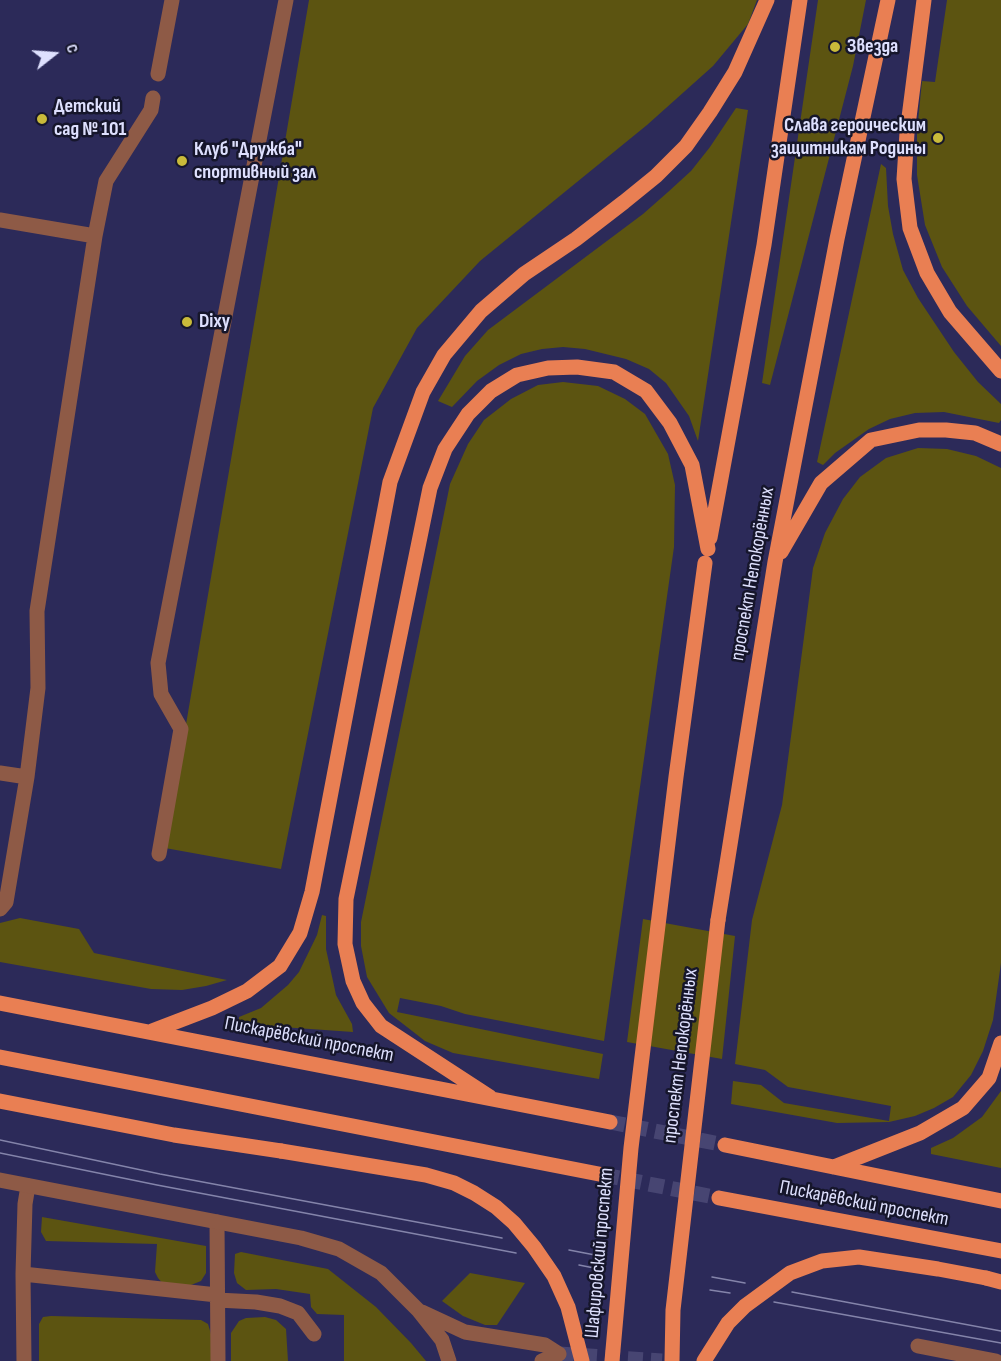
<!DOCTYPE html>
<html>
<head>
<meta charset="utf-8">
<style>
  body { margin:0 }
  #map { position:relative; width:1001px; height:1361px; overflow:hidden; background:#2c2a59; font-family:"Sofia Sans Condensed",sans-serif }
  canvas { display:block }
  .north { position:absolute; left:24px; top:24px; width:60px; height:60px; -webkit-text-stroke:4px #16162b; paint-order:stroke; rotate:73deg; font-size:16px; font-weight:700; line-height:24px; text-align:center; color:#dee0fe }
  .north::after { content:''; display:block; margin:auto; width:21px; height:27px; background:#dee0fe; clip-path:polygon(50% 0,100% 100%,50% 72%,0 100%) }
</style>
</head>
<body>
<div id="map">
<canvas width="1001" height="1361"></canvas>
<div class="north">С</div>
</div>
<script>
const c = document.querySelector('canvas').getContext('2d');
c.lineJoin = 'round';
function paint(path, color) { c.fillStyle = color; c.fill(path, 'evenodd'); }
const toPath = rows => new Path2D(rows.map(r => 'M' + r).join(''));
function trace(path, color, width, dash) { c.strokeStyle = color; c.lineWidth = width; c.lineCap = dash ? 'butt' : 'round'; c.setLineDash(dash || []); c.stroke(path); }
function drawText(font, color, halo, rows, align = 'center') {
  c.font = font + ' "Sofia Sans Condensed",sans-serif'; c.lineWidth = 5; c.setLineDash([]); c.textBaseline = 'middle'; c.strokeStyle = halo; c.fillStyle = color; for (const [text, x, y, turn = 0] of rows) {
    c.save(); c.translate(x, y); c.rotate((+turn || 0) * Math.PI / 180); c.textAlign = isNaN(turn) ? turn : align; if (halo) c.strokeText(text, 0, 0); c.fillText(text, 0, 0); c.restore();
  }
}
paint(toPath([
  [309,0,757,0,748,24,713,66,647,125,480,261,417,328,373,408,281,869,165,848],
  [818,0,866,0,853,66,770,385,762,383],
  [947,0,1001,0,1001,346,967,306,942,267,925,225,917,175,917,132,922,81,935,82],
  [736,108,748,110,698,441,689,416,666,383,649,369,626,359,585,349,563,347,542,349,521,354,499,365,477,381,452,407,438,401,465,356,488,330,643,214,668,192,691,171,710,147],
  [881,164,886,168,888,206,893,234,903,270,918,298,954,352,978,382,1001,404,1001,420,999,423,944,412,915,413,890,419,869,429,835,453,823,465,817,462],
  [563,382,598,386,625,399,645,414,668,454,675,485,674,547,604,1041,465,1014,441,1006,400,998,397,1012,603,1054,599,1079,453,1053,425,1041,389,1013,367,977,361,946,361,922,450,484,468,444,484,420,511,399,538,385],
  [918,448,947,449,976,456,1001,468,1001,963,993,1020,983,1051,971,1075,953,1097,934,1108,915,1116,889,1122,837,1123,731,1104,733,1081,761,1085,784,1103,889,1121,891,1106,788,1087,765,1070,735,1064,752,920,782,805,813,568,825,533,843,499,860,477,886,458],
  [322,915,326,916,326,949,333,981,336,995,352,1024,353,1032,239,1024,239,1017,261,1008,288,985,299,972,317,935],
  [20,918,79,929,94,953,227,980,206,986,182,990,151,989,0,962,0,923],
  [643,919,735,936,722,1059,627,1042],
  [1001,1091,1001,1168,931,1154,931,1148,953,1138,982,1117],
  [42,1217,206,1246,206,1273,201,1281,191,1285,164,1285,158,1278,155,1272,157,1244,46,1241,41,1232],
  [241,1252,328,1269,376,1307,411,1343,426,1361,344,1361,344,1315,317,1314,311,1307,310,1294,276,1289,246,1290,237,1283,234,1273,235,1254],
  [470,1273,525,1283,497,1325,485,1325,463,1316,442,1301],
  [51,1316,201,1320,208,1324,211,1334,211,1361,39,1361,39,1324,43,1317],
  [265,1317,276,1320,286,1329,288,1361,231,1361,231,1333,239,1321,246,1318]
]), '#5c5411');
trace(toPath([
  [559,1354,662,1361]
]), '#474572', 15, [15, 8]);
trace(toPath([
  [610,1122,725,1145],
  [604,1175,719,1198]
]), '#474572', 15, [15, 8]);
trace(toPath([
  [158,74,172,0],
  [0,220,95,236],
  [0,773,27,777],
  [159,854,181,729,161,694,158,663,286,0],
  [0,909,6,902,27,777,38,688,37,611,95,236,106,181,151,110,153,98],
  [217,1222,218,1361],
  [23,1274,217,1295],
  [217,1300,256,1302,280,1306,298,1313,314,1334],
  [24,1361,23,1274,25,1204,28,1186]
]), '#8e5a46', 15);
trace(toPath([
  [0,1180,301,1238,339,1249,381,1273,419,1311,442,1340,449,1361],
  [422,1312,465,1332,545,1345,559,1354],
  [918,1346,996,1361],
  [542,1361,559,1354]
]), '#8e5a46', 15);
trace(toPath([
  [924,0,907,133,904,179,910,228,927,273,950,312,1001,371],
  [710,538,764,245,800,0],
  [781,552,821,483,871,440,919,430,946,430,975,433,1001,444],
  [718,920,775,562,837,239,888,0],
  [0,1003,610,1122],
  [152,1031,212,1008,247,991,280,966,300,933,312,892,390,482,423,392,444,355,481,311,524,274,576,239,624,202,656,176,686,146,710,112,735,72,767,0],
  [0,1057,604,1175],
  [490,1097,381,1026,363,1003,353,981,345,944,346,899,430,488,445,449,468,414,491,391,517,375,548,368,577,367,614,372,646,391,670,423,692,465,708,549],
  [0,1101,174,1135,281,1151],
  [725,1145,1001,1201],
  [834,1167,920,1133,963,1108,989,1078,1001,1043],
  [719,1198,1001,1251],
  [986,1278,1001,1282]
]), '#e97f53', 15);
trace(toPath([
  [0,1140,160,1174,502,1238],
  [0,1153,157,1185,516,1253],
  [569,1250,595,1255],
  [579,1265,594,1268],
  [712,1277,745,1283],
  [710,1290,730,1293],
  [792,1292,1001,1331],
  [774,1302,1001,1343]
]), '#8484aa', 1.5);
trace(toPath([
  [281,1151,426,1175,454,1183,474,1193,496,1207,514,1223,534,1247,554,1276,568,1307,582,1361],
  [612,1361,631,1148,676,777,705,563],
  [672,1361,673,1310,718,920],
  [704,1361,728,1323,745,1306,790,1273,822,1261,859,1257,938,1269,986,1278]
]), '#e97f53', 15);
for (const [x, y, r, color] of [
  [835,47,6,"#c9ba3a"],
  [42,119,6,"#c9ba3a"],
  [938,138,6,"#c9ba3a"],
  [182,161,6,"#c9ba3a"],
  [187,322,6,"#c9ba3a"]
]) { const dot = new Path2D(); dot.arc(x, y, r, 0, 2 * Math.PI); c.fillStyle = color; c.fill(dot); trace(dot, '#16162b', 2); }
drawText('bold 20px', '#dee0fe', '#16162b', [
  ["Звезда",847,47],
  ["Детский",54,107],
  ["сад № 101",54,130],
  ["Слава героическим",926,126,"right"],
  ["защитникам Родины",926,149,"right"],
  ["Клуб \"Дружба\"",194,150],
  ["спортивный зал",194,173],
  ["Dixy",199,322]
], 'left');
drawText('20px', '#dee0fe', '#16162b', [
  ["проспект Непокорённых",753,574,-80],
  ["Пискарёвский проспект",309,1040,11],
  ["проспект Непокорённых",681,1056,-83],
  ["Пискарёвский проспект",864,1204,11],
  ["Шафировский проспект",600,1253,-85]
]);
</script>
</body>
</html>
